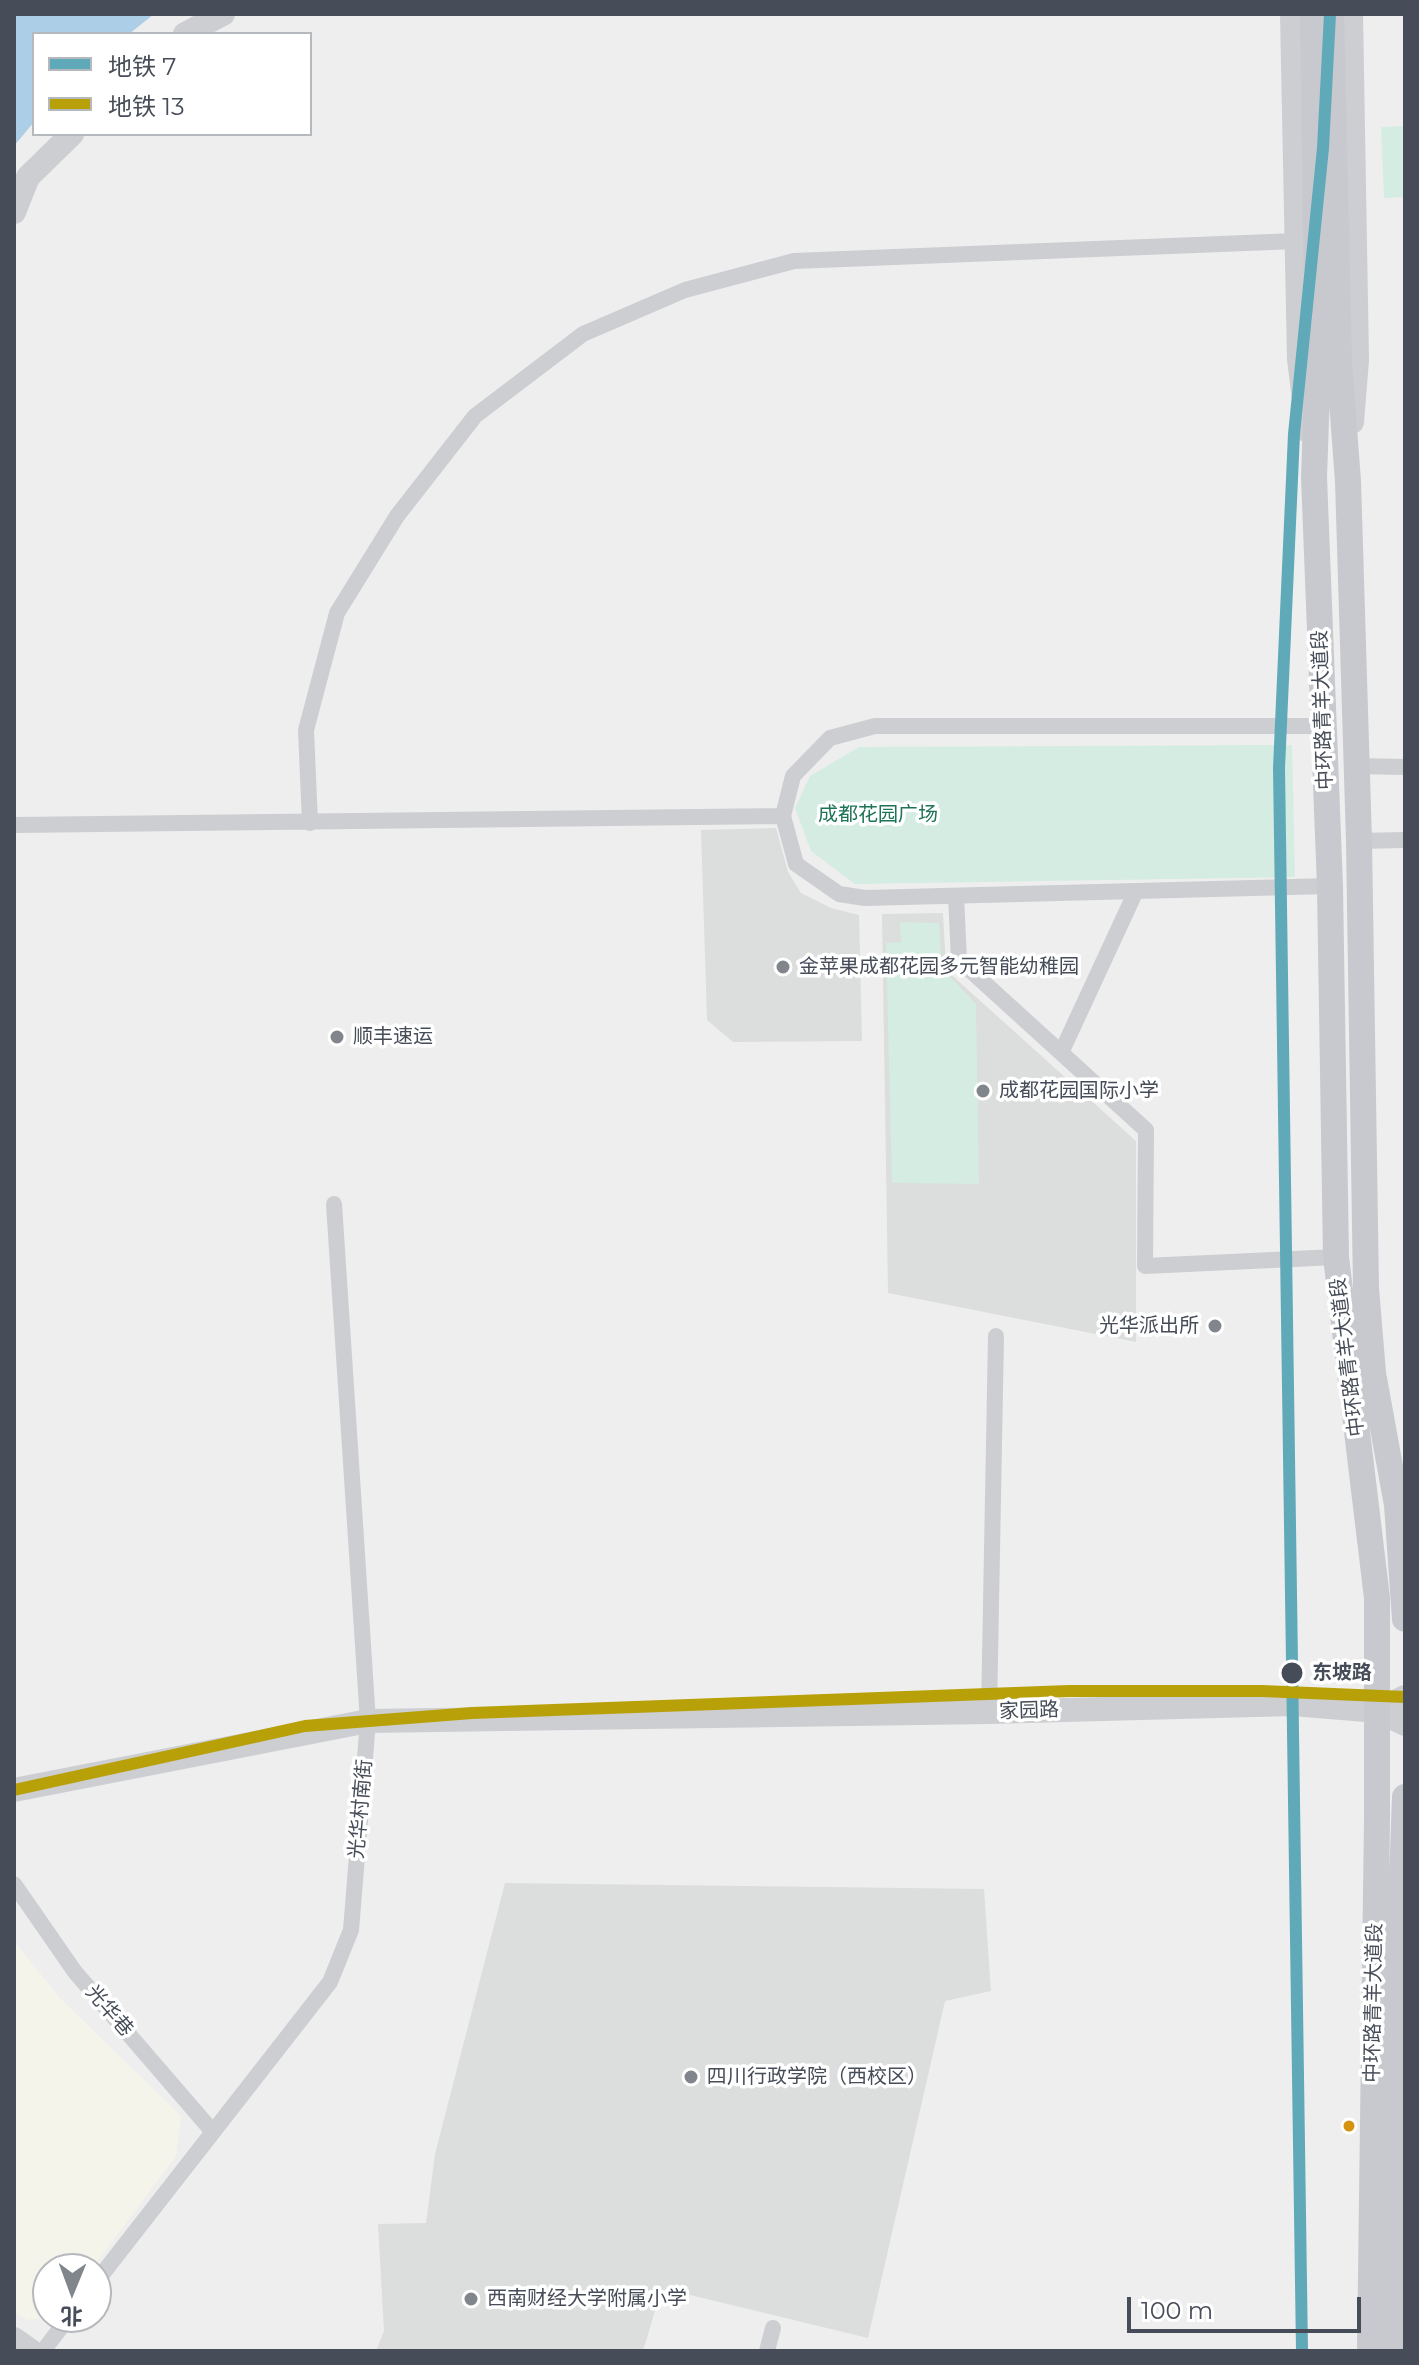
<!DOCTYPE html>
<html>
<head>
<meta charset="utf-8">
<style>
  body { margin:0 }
  #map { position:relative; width:1419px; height:2365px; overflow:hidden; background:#eee; font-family:Montserrat,"Noto Sans SC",sans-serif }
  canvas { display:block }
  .frame { position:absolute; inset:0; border:16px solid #474d58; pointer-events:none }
  .legend { position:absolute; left:32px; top:32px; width:280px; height:104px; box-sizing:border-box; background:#fff; border:2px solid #b5b8bc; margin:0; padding:10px 14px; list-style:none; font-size:24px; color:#474d58 }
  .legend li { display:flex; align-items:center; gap:16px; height:40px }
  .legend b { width:40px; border:2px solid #b5b8bc }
  .north { position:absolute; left:32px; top:2253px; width:80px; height:80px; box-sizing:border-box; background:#fff; border:2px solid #b5b8bc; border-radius:50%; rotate:181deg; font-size:22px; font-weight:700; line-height:32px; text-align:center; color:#474d58 }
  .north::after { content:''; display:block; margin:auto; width:28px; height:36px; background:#81858c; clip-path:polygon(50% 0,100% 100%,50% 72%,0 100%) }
  .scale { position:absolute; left:1127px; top:2297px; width:234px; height:36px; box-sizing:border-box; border:4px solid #474d58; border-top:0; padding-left:10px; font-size:24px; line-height:28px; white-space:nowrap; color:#474d58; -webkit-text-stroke:6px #fff; paint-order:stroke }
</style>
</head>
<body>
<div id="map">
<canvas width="1419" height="2365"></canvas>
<div class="frame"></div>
<ul class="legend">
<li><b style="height:10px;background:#60a9b9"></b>地铁 7</li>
<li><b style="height:10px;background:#b8a009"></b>地铁 13</li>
</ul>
<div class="north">北</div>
<div class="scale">100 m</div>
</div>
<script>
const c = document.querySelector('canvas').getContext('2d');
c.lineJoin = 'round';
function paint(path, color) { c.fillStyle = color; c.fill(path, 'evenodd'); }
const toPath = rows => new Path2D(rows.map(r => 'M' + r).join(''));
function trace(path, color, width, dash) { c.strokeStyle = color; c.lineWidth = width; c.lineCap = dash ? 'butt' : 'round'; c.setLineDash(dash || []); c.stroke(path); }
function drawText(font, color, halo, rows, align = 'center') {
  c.font = font + ' Montserrat,"Noto Sans SC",sans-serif'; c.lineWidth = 7; c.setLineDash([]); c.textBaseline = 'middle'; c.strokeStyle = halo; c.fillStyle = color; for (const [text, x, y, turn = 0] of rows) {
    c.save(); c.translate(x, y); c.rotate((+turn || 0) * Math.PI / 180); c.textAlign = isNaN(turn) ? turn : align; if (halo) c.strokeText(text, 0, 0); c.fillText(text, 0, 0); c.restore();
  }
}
paint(toPath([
  [14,1941,60,1998,181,2116,176,2156,92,2269,48,2269,50,2317,27,2320,14,2311]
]), '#f5f4ea');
paint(toPath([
  [776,828,788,872,801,893,831,908,859,915,862,1041,733,1042,707,1020,701,830],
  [943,913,946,970,1136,1141,1136,1342,888,1293,882,914],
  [505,1883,984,1889,991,1991,945,2001,868,2338,682,2293,657,2304,643,2351,376,2351,384,2331,378,2224,426,2223,435,2154]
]), '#dcdddd');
paint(toPath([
  [1405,126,1405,197,1384,198,1381,127],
  [1292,745,1295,877,855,884,811,851,795,808,810,776,859,747],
  [900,922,939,923,942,968,976,1004,979,1184,892,1183,886,943,901,942]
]), '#d4ece2');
paint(toPath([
  [14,14,154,14,129,34,34,34,34,122,14,146]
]), '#accee6');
trace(toPath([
  [1324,726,875,726,830,738,793,776,783,816,796,864,839,894,865,898,1330,886],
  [1356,766,1405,767],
  [310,823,306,730,337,613,397,516,475,416,583,334,685,290,794,261,1296,241],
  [14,825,783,816],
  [1359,841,1405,840],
  [956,896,959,960,1146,1130,1145,1266,1336,1257],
  [1061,1053,1136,891],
  [989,1712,996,1336],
  [14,1884,75,1972,213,2132],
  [96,2282,330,1982,351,1930,368,1721,334,1204],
  [43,2351,69,2317],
  [767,2351,773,2328]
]), '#ccced1', 16);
trace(toPath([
  [1292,14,1299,359,1308,431],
  [1351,14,1357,360,1352,422],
  [185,34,223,14],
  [14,212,28,177,72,134],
  [1378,1711,1405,1697],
  [14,1790,368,1721,989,1712,1293,1704,1378,1711,1405,1724],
  [14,2339,31,2351]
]), '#cdced1', 24);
trace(toPath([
  [1313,14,1318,362,1314,477,1330,886,1336,1257,1377,1598,1377,1818,1370,2351],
  [1331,14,1339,362,1348,481,1359,841,1366,1288,1373,1373,1397,1505,1405,1619],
  [1392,2351,1397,2016,1405,1797]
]), '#c7c9ce', 26);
trace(toPath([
  [1302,2351,1279,768,1294,434,1323,148,1330,14]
]), '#60a9b9', 12);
trace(toPath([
  [14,1790,305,1726,472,1713,1069,1691,1262,1691,1405,1697]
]), '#b8a009', 12);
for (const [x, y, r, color] of [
  [783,967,8,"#81858c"],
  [337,1037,8,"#81858c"],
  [983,1091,8,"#81858c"],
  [1215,1326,8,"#81858c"],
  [1292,1673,12,"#474d58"],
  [691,2077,8,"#81858c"],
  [1349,2126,7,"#d49412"],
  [471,2299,8,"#81858c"]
]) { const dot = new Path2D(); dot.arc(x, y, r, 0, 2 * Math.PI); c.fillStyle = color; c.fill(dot); trace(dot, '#fff', 3); }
drawText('20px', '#474d58', '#fff', [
  ["中环路青羊大道段",1323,710,-92],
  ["中环路青羊大道段",1348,1357,-97],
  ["家园路",1029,1711,-2],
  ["光华村南街",361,1809,-85],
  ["中环路青羊大道段",1374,2003,-89],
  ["光华巷",109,2011,49]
]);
drawText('20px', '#1f7359', '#fff', [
  ["成都花园广场",878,815]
]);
drawText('20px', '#474d58', '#fff', [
  ["金苹果成都花园多元智能幼稚园",799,967],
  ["顺丰速运",353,1037],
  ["成都花园国际小学",999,1091],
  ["光华派出所",1199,1326,"right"],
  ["四川行政学院（西校区）",707,2077],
  ["西南财经大学附属小学",487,2299]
], 'left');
drawText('bold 20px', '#474d58', '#fff', [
  ["东坡路",1312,1673]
], 'left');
</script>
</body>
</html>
